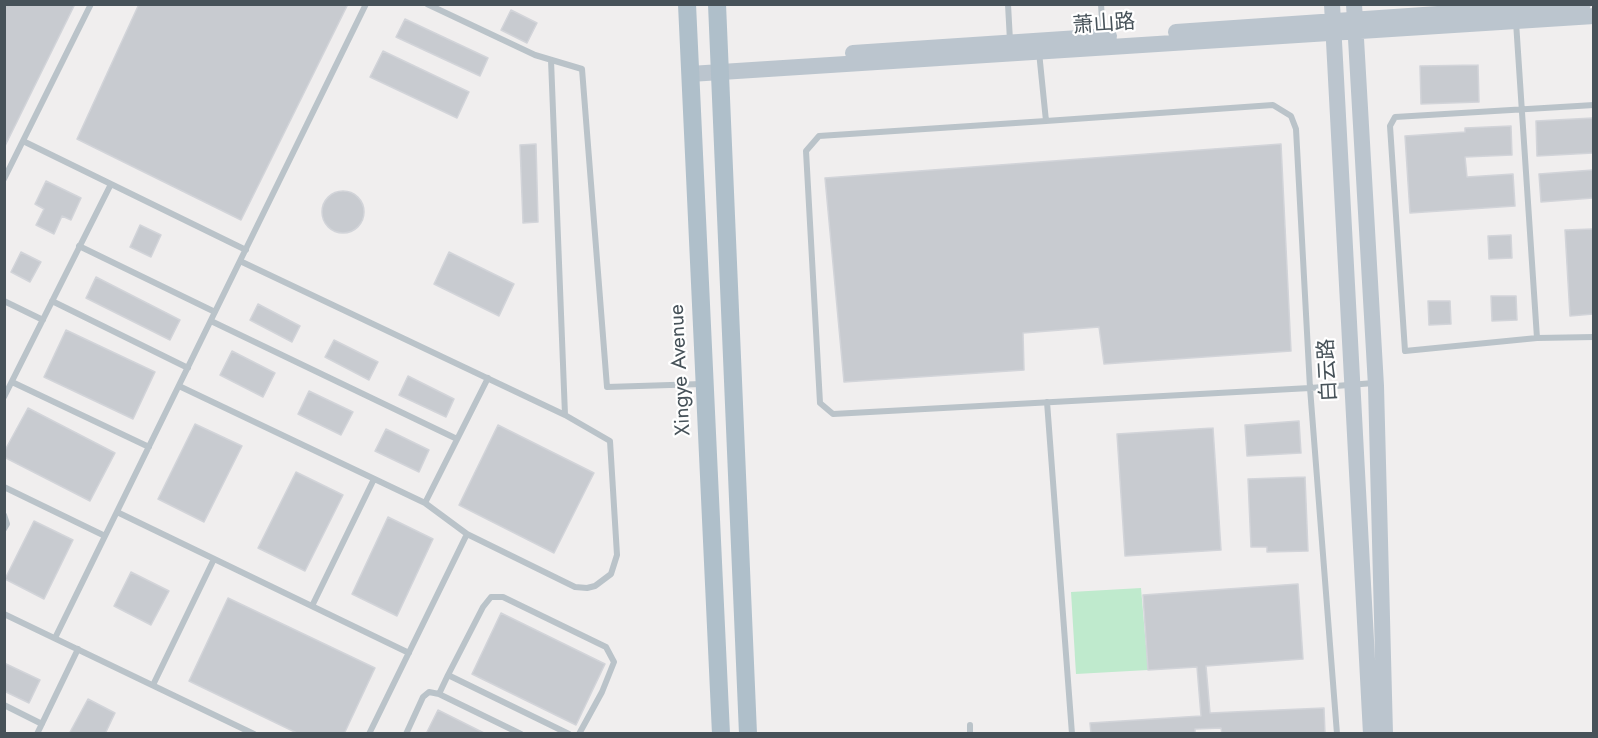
<!DOCTYPE html>
<html>
<head>
<meta charset="utf-8">
<style>
  body { margin:0 }
  #map { position:relative; width:1598px; height:738px; overflow:hidden; background:#f0eeee; font-family:Jost,sans-serif }
  canvas { display:block }
  .frame { position:absolute; inset:0; border:6px solid #475259; pointer-events:none }
</style>
</head>
<body>
<div id="map">
<canvas width="1598" height="738"></canvas>
<div class="frame"></div>
</div>
<script>
const c = document.querySelector('canvas').getContext('2d');
c.lineJoin = 'round';
function paint(path, color) { c.fillStyle = color; c.fill(path, 'evenodd'); }
const toPath = rows => new Path2D(rows.map(r => 'M' + r).join(''));
function trace(path, color, width, dash) { c.strokeStyle = color; c.lineWidth = width; c.lineCap = dash ? 'butt' : 'round'; c.setLineDash(dash || []); c.stroke(path); }
function drawText(font, color, halo, rows, align = 'center') {
  c.font = font + ' Jost,"Noto Sans SC",sans-serif'; c.lineWidth = 4.5; c.setLineDash([]); c.textBaseline = 'middle'; c.strokeStyle = halo; c.fillStyle = color; for (const [text, x, y, turn = 0] of rows) {
    c.save(); c.translate(x, y); c.rotate((+turn || 0) * Math.PI / 180); c.textAlign = isNaN(turn) ? turn : align; if (halo) c.strokeText(text, 0, 0); c.fillText(text, 0, 0); c.restore();
  }
}
paint(toPath([
  [1141,588,1148,670,1076,674,1071,592]
]), '#bfeacd');
const building = toPath([
  [4,4,75,4,4,148,4,4],
  [139,4,348,4,241,220,77,139,139,4],
  [511,10,537,23,527,43,501,30,511,10],
  [405,19,488,58,480,76,396,37,405,19],
  [383,51,469,92,457,118,370,77,383,51],
  [1478,65,1479,102,1421,104,1420,66,1478,65],
  [1593,118,1593,153,1537,156,1536,121,1593,118],
  [1511,126,1512,155,1465,157,1467,177,1513,174,1515,206,1410,213,1405,136,1465,132,1465,128,1511,126],
  [536,144,538,222,523,223,520,145,536,144],
  [1281,144,1291,351,1104,364,1099,327,1023,333,1024,370,844,382,825,178,1281,144],
  [1593,170,1593,198,1541,202,1539,174,1593,170],
  [46,181,81,198,71,220,62,216,54,234,36,225,44,209,35,204,46,181],
  '322 212a21 21 0 1 1 42 0a21 21 0 1 1-42 0Z',
  [140,225,161,235,151,257,130,247,140,225],
  [1593,229,1593,314,1570,316,1565,230,1593,229],
  [1511,235,1512,258,1489,259,1488,236,1511,235],
  [21,252,41,262,30,282,11,272,21,252],
  [449,252,514,284,499,316,434,284,449,252],
  [96,277,180,320,170,340,86,298,96,277],
  [1491,296,1516,296,1517,320,1492,321,1491,296],
  [1428,301,1450,301,1451,324,1429,325,1428,301],
  [258,304,300,326,292,342,250,320,258,304],
  [66,330,155,372,133,419,44,377,66,330],
  [334,340,378,362,369,380,325,357,334,340],
  [232,351,275,373,263,397,220,375,232,351],
  [408,376,454,399,446,417,399,395,408,376],
  [309,391,353,412,341,435,298,414,309,391],
  [28,408,115,453,90,501,4,457,4,452,28,408],
  [1299,421,1301,453,1247,456,1245,425,1299,421],
  [195,424,242,446,204,522,158,499,195,424],
  [498,425,594,473,554,553,459,505,498,425],
  [1213,428,1221,550,1125,556,1117,434,1213,428],
  [386,429,429,450,419,472,375,451,386,429],
  [296,472,343,495,305,571,258,548,296,472],
  [1305,477,1308,551,1267,552,1267,547,1251,547,1248,479,1305,477],
  [388,517,433,539,397,616,352,594,388,517],
  [34,521,73,540,44,599,5,579,34,521],
  [131,572,169,591,151,625,114,606,131,572],
  [1298,584,1303,659,1206,666,1210,713,1324,708,1325,734,1222,734,1221,728,1195,729,1195,734,1091,734,1090,723,1201,716,1197,667,1148,670,1143,595,1298,584],
  [228,598,375,668,344,734,299,734,189,681,228,598],
  [501,613,605,664,576,725,472,674,501,613],
  [4,663,40,680,29,703,4,691,4,663],
  [88,699,115,713,105,734,69,734,88,699],
  [438,710,486,734,426,734,438,710]
]);
paint(building, '#c8cbd0');
trace(building, '#d2d4d9', 1.5);
trace(toPath([
  [427,4,535,55,582,69,607,387,702,384],
  [1008,4,1010,41],
  [1101,4,1103,36],
  [1516,22,1537,338],
  [1039,52,1046,121,819,136,806,151,820,403,833,414,1310,388,1296,129,1291,116,1273,105,1046,121],
  [1594,105,1395,117,1390,126,1405,351,1537,338,1594,337],
  [23,141,246,250],
  [4,179,91,4],
  [79,246,215,312],
  [240,261,565,415,551,60],
  [4,301,43,320],
  [52,301,188,368],
  [211,321,457,439],
  [12,382,149,447],
  [179,386,425,503,467,534],
  [4,397,111,184],
  [1047,402,1072,734],
  [4,487,105,536],
  [425,503,488,378],
  [117,512,409,653],
  [4,515,7,524,4,529],
  [312,606,374,479],
  [4,614,254,734],
  [55,638,366,4],
  [153,685,214,559],
  [439,694,448,675],
  [4,705,42,724],
  [970,725,970,734],
  [37,734,78,649],
  [369,734,467,534,575,587,587,588,595,586,611,574,617,555,610,441,565,415],
  [406,734,423,697,429,692,439,694,521,734],
  [569,734,448,675,483,607,491,597,503,597,606,647,614,662,602,692,579,734],
  [1337,734,1310,388,1374,383]
]), '#bac3c9', 6);
trace(toPath([
  [1332,4,1371,734],
  [1354,4,1376,386,1385,734],
  [1176,32,1583,4],
  [853,53,1109,36],
  [690,74,1594,16]
]), '#bbc5ce', 16);
trace(toPath([
  [687,4,721,734],
  [717,4,748,734]
]), '#afbfca', 18);
drawText('21px', '#475259', '#fff', [
  ["萧山路",1104,25,-4],
  ["Xingye Avenue",681,370,-93],
  ["白云路",1329,370,-93]
]);
</script>
</body>
</html>
